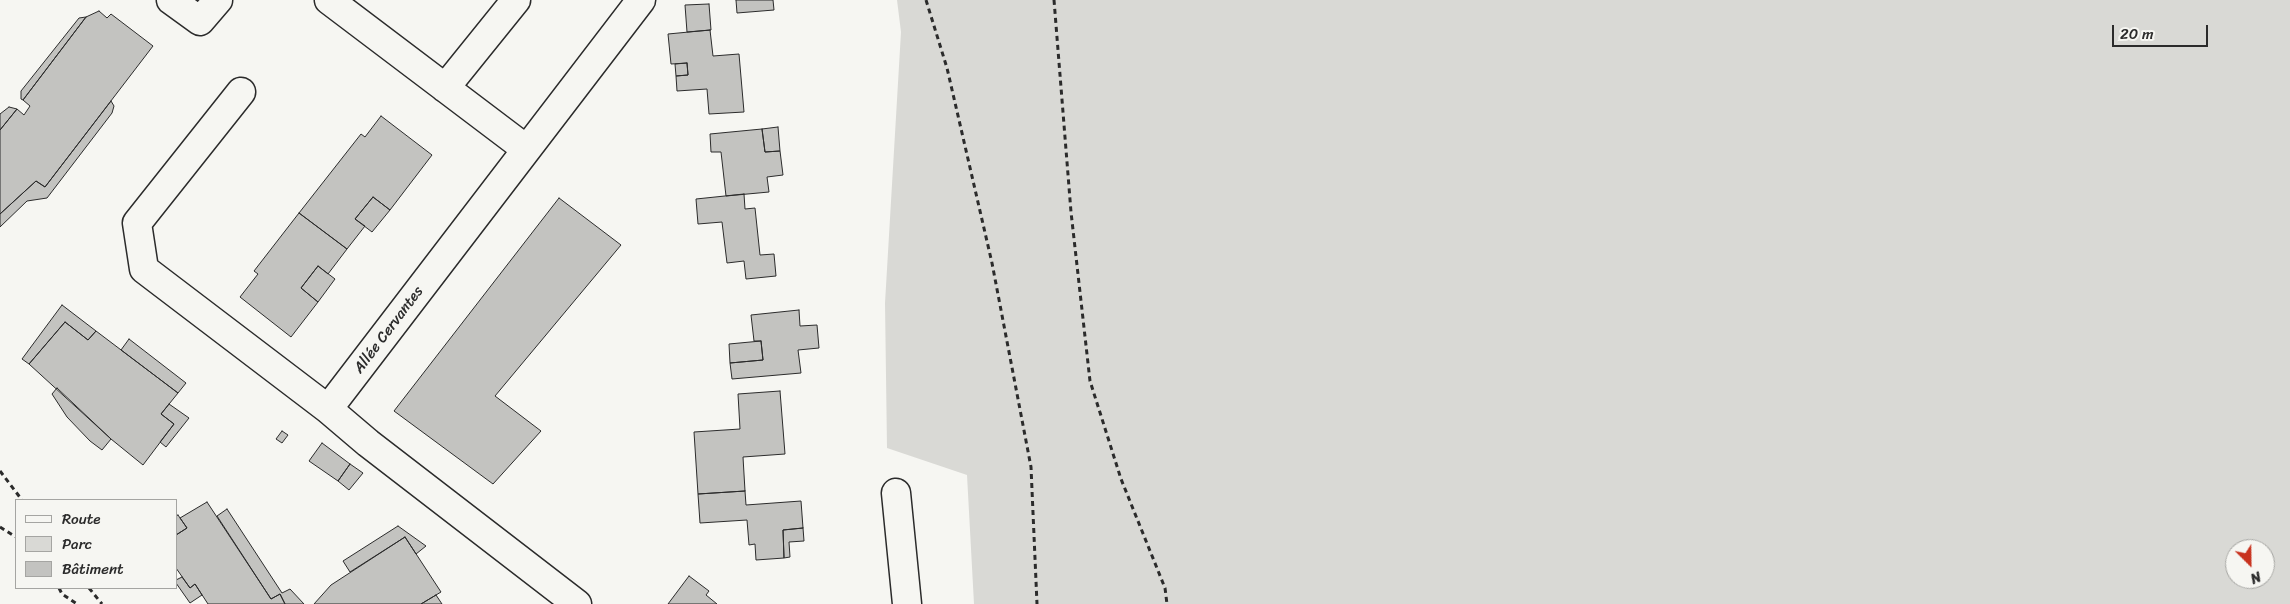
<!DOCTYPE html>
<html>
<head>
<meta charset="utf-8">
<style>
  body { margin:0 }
  #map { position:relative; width:2290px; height:604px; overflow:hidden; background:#f6f6f2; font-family:Sriracha,sans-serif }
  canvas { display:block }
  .legend { position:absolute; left:15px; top:499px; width:162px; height:90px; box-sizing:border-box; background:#f6f6f2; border:1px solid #a5a5a2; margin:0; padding:6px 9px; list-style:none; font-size:15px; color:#2b2b2b }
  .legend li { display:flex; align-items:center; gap:10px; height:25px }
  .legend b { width:25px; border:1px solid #a5a5a2 }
  .north { position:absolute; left:2225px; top:539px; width:50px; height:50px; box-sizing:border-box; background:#f6f6f2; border:1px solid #a5a5a2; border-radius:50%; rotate:157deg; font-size:14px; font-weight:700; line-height:20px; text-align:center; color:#2b2b2b }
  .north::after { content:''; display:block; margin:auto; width:18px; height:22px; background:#c8321e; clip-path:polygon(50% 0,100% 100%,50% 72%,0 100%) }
  .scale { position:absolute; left:2112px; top:25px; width:96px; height:22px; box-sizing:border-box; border:2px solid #2b2b2b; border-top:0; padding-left:6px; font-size:15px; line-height:18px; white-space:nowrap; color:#2b2b2b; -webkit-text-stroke:4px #f6f6f2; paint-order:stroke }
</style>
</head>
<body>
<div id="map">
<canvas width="2290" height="604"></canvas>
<ul class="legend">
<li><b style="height:6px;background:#f6f6f2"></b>Route</li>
<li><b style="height:14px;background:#d9d9d5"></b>Parc</li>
<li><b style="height:14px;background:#c3c3c0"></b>Bâtiment</li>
</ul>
<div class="north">N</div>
<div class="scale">20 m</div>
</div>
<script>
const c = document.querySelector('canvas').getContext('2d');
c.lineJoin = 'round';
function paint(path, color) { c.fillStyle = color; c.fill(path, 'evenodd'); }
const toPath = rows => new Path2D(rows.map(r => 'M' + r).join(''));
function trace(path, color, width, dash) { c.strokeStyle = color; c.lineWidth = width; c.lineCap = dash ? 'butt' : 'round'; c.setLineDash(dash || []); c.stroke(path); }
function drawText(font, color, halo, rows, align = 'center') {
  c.font = font + ' Sriracha,sans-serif'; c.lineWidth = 4.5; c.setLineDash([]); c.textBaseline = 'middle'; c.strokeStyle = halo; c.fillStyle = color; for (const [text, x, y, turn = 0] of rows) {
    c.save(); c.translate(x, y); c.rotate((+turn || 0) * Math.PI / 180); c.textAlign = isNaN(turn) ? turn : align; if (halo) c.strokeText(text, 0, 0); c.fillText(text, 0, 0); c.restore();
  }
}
paint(toPath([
  [897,0,2290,0,2290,604,974,604,967,475,887,448,885,303,901,32],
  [2235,549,2265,549,2265,579,2235,579]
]), '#d9d9d5');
const building = toPath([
  [736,0,773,0,774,10,737,13,736,0],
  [709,4,711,30,687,32,685,5,709,4],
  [99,11,107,18,111,14,153,46,45,187,36,181,0,214,0,130,17,109,24,115,30,106,23,100,86,17,99,11],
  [86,17,23,100,21,99,21,91,79,18,86,17],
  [710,30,713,56,739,54,744,112,709,114,707,89,677,91,676,76,688,75,687,63,671,64,668,34,710,30],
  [687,63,688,75,676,76,675,64,687,63],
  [111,101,114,106,112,113,47,198,27,201,0,227,0,214,36,181,45,187,111,101],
  [9,107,17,109,0,130,0,114,9,107],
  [381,116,432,155,390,210,373,197,355,219,365,226,347,249,299,213,361,134,365,137,381,116],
  [778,127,780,151,765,152,762,129,778,127],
  [762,129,765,152,780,151,783,175,767,177,769,192,726,196,721,152,711,152,710,134,762,129],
  [744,194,745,209,755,208,760,255,774,254,776,276,746,279,744,261,727,263,722,222,698,224,696,199,744,194],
  [373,197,390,210,372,232,355,219,373,197],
  [559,198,621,245,495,396,541,431,493,484,394,411,559,198],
  [299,213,347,249,328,274,318,266,301,288,318,302,291,337,240,297,258,274,254,271,299,213],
  [318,266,335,279,318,302,301,288,318,266],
  [62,305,96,331,88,340,65,322,29,364,22,359,62,305],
  [799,310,800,326,817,325,819,348,798,350,801,373,732,379,730,363,763,360,761,341,754,341,751,315,799,310],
  [65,322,88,340,96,331,178,393,161,414,174,424,143,465,111,439,29,364,65,322],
  [129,339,186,383,178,393,121,350,129,339],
  [761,341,763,360,730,363,729,344,761,341],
  [57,388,111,439,102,450,90,441,67,417,52,394,57,388],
  [780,391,785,454,743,457,745,491,698,494,694,432,740,429,738,394,780,391],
  [169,404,189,418,166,447,160,442,174,424,161,414,169,404],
  [282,431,288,435,282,443,276,439,282,431],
  [322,443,350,464,338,481,309,461,322,443],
  [350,464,363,473,349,490,338,481,350,464],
  [745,491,746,505,801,501,803,528,783,530,784,558,756,560,755,544,749,545,747,520,700,523,698,494,745,491],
  [207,502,271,599,280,594,285,604,208,604,195,584,190,588,176,568,176,535,187,528,180,518,207,502],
  [227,509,282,593,290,589,304,604,285,604,280,594,271,599,217,516,227,509],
  [178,515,187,528,176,535,176,516,178,515],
  [398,526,426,546,416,554,405,537,350,572,343,561,398,526],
  [803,528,804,541,789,542,790,557,784,558,783,530,803,528],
  [405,537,441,592,421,604,314,604,331,585,405,537],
  [689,576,709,591,706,595,717,604,668,604,689,576],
  [182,577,190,588,195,584,202,595,190,603,176,583,176,580,182,577],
  [436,595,442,604,421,604,436,595]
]);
paint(building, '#c3c3c0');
trace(building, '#2b2b2b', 1);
const minor = toPath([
  [171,0,200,21,218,0],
  [329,0,526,149],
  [445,88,516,0],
  [241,92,137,223,144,269,328,409],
  [896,493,907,604],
  [577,604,368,443,328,409,641,0]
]);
trace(minor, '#2b2b2b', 31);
trace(toPath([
  [926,0,947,68,992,263,1031,467,1037,604],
  [1054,0,1071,212,1090,381,1121,479,1165,588,1167,604],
  [0,471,22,500],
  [0,527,16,537],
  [59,588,62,594,77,604],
  [89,588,102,604]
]), '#2b2b2b', 3, [5, 4]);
trace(minor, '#f6f6f2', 28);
drawText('15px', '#2b2b2b', '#f6f6f2', [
  ["Allée Cervantes",389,330,-53]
]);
</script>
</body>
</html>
